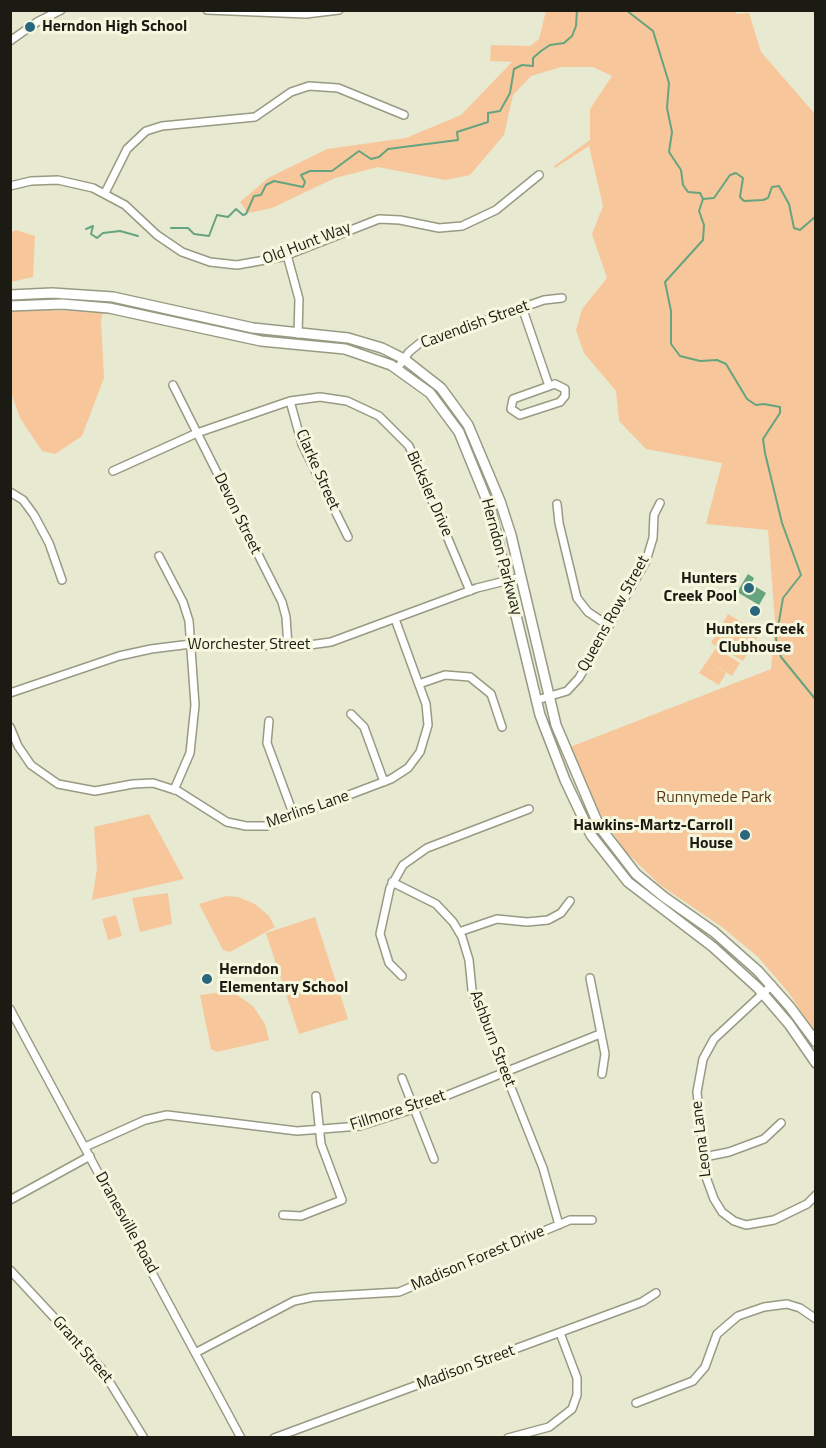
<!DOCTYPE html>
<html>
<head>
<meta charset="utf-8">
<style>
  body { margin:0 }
  #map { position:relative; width:826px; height:1448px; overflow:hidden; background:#e7e9d1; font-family:"Titillium Web",sans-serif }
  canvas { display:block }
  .frame { position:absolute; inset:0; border:12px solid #1b1b13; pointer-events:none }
</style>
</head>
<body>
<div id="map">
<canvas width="826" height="1448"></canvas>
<div class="frame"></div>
</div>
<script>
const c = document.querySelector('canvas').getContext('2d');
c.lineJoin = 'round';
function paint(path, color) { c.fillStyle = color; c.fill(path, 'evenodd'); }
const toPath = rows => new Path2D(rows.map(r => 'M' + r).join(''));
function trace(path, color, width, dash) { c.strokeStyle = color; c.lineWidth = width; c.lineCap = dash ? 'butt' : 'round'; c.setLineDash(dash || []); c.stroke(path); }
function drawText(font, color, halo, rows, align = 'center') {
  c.font = font + ' "Titillium Web",sans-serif'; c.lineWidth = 6; c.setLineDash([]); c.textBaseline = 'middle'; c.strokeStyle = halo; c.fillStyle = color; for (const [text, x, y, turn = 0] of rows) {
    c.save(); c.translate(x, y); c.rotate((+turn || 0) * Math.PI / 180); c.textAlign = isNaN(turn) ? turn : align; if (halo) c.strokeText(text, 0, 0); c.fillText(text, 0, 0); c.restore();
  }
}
paint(toPath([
  [736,10,736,14,749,13,761,52,815,114,815,1034,789,993,758,957,722,927,660,885,625,851,594,804,570,747,771,669,775,621,768,530,706,524,722,463,646,449,619,421,616,391,584,353,576,330,582,309,607,278,592,234,603,206,589,146,555,168,554,166,590,140,590,109,612,76,593,67,561,67,531,76,513,95,504,135,470,175,445,180,378,167,335,178,272,208,248,213,240,202,268,178,327,149,406,138,461,115,512,62,490,61,491,45,530,46,539,39,546,11],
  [16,230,35,236,33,277,11,282,11,232],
  [42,310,103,312,101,320,104,378,82,436,55,454,42,451,20,418,11,393,11,311],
  [728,614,760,633,743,661,711,643],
  [716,648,740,663,732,676,711,663,726,673,719,685,699,673],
  [149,814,184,879,92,900,97,869,94,827],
  [168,893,172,924,140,932,132,898],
  [226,896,238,897,255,904,269,916,275,927,230,952,223,950,199,904],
  [116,915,122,936,108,940,102,919],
  [315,917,348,1019,299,1034,266,933],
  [224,992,237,995,253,1006,265,1024,269,1040,217,1052,211,1049,200,995]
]), '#f7c79b');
paint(toPath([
  [748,574,754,578,751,584,766,593,759,605,737,592]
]), '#65a47f');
trace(toPath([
  [626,10,653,31,669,83,667,108,672,132,669,152,681,170,683,185,688,192,700,193,703,199,699,211,704,225,703,240,665,282,671,311,671,344,680,356,700,361,717,360,726,364,747,399,756,405,764,404,780,407,780,413,763,439,765,453,782,523,801,575,783,598,776,639,781,657,816,700],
  [703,199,714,198,730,175,736,173,743,178,740,197,744,201,763,200,768,198,772,187,779,186,789,204,794,228,800,230,816,216],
  [171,228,188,228,194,234,209,236,217,215,228,217,236,209,243,215,246,214,254,196,261,195,266,185,274,181,303,187,305,182,301,175,310,171,332,171,359,151,371,159,379,157,388,149,458,140,457,132,488,122,488,113,500,111,510,93,514,69,522,65,533,66,533,58,541,51,550,45,564,43,572,36,576,26,577,10],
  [86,229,93,226,91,234,97,238,103,233,120,231,138,236]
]), '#65a47f', 2);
const minor = toPath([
  [207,10,306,14,339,10],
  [10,41,37,22,61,10],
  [10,186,31,181,58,180,93,188,125,205,157,235,182,252,210,262,237,265,282,257,379,219,400,220,439,228,462,226,496,210,539,175],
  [105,193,127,149,146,131,162,126,255,117,291,92,309,86,338,88,404,115],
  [287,255,299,299,298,334],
  [522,307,549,386],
  [397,369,409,352,420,343,544,300,562,298],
  [555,384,565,389,565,396,560,402,520,415,511,409,513,399,555,384],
  [173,385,282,602,286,617,288,646],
  [290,401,302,444,348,537],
  [113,471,197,433,290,401,320,397,347,401,379,416,409,446,470,591],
  [10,492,23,500,34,515,49,543,62,580],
  [557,504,559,523,577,598,588,612,609,626],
  [159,556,183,602,189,621,195,705,190,753,174,790],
  [419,684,445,675,470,677,491,694,502,727],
  [10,693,119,656,151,649,191,644,302,646,331,642,477,588,521,577],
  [537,700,567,691,579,678,646,561,653,538,654,515,660,503],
  [351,714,364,727,384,782],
  [269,721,267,743,294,816],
  [10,727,18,746,31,765,58,784,95,791,133,784,153,783,178,791,227,822,246,826,267,826,391,779,408,768,420,752,428,725,426,704,395,619],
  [392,882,436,904,453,922,462,937,469,960,472,990,543,1168,559,1225],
  [459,932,497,919,527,922,548,920,561,913,570,901],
  [402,976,389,963,380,934,390,888,403,865,427,848,529,809],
  [590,978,605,1054,602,1074],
  [772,985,714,1039,703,1059,697,1092,706,1177,714,1199,722,1212,734,1221,746,1225,774,1220,807,1204,816,1195],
  [10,1009,241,1438],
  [402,1078,434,1159],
  [85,1147,145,1120,167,1115,297,1131,360,1126,413,1109,600,1034],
  [704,1157,729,1152,764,1139,781,1123],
  [10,1200,90,1156],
  [283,1215,301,1216,342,1200,321,1144,316,1096],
  [10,1270,101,1368,144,1438],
  [197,1352,294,1301,313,1297,399,1292,570,1220,592,1220],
  [636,1403,693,1381,705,1367,717,1334,738,1316,764,1307,787,1304,800,1308,816,1319],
  [274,1438,642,1302,656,1293],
  [508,1438,549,1427,572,1409,577,1395,577,1378,560,1333]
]);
const major = toPath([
  [10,295,52,293,113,297,253,328,348,338,382,348,404,359,441,388,468,425,500,501,511,535,556,725,599,826,636,874,664,897,714,932,758,971,790,1007,816,1042],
  [10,306,62,304,109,308,261,341,345,349,391,365,430,393,459,432,490,508,540,715,565,780,591,835,628,882,713,947,758,988,789,1024,816,1063]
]);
trace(minor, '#989a83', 10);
trace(major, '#989a83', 12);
trace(minor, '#fff', 7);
trace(major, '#fff', 9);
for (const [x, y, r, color] of [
  [30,27,6,"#2a667d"],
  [749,588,6,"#2a667d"],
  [755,611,6,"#2a667d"],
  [745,835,6,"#2a667d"],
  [207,979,6,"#2a667d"]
]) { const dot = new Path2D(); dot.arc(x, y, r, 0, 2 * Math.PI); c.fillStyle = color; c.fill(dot); trace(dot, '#f5f7de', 2); }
drawText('bold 16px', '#1b1b13', '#f5f7de', [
  ["Herndon High School",42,27],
  ["Hunters",737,579,"right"],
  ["Creek Pool",737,597,"right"],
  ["Hunters Creek",755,630,"center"],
  ["Clubhouse",755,648,"center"],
  ["Hawkins-Martz-Carroll",733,826,"right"],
  ["House",733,844,"right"],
  ["Herndon",219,970],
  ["Elementary School",219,988]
], 'left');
drawText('16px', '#1b1b13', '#f5f7de', [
  ["Old Hunt Way",307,244,-21],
  ["Cavendish Street",475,325,-20],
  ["Clarke Street",317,470,66],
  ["Bicksler Drive",429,494,66],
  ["Devon Street",237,514,64],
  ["Herndon Parkway",501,557,75],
  ["Queens Row Street",614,614,-61],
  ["Worchester Street",249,645],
  ["Merlins Lane",308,810,-19],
  ["Ashburn Street",492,1039,69],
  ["Fillmore Street",398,1111,-18],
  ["Leona Lane",702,1139,-97],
  ["Dranesville Road",126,1223,61],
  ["Madison Forest Drive",478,1259,-23],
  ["Grant Street",82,1350,49],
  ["Madison Street",466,1368,-20]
]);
drawText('16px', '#5c3915', '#f5f7de', [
  ["Runnymede Park",714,798]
]);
</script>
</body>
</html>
